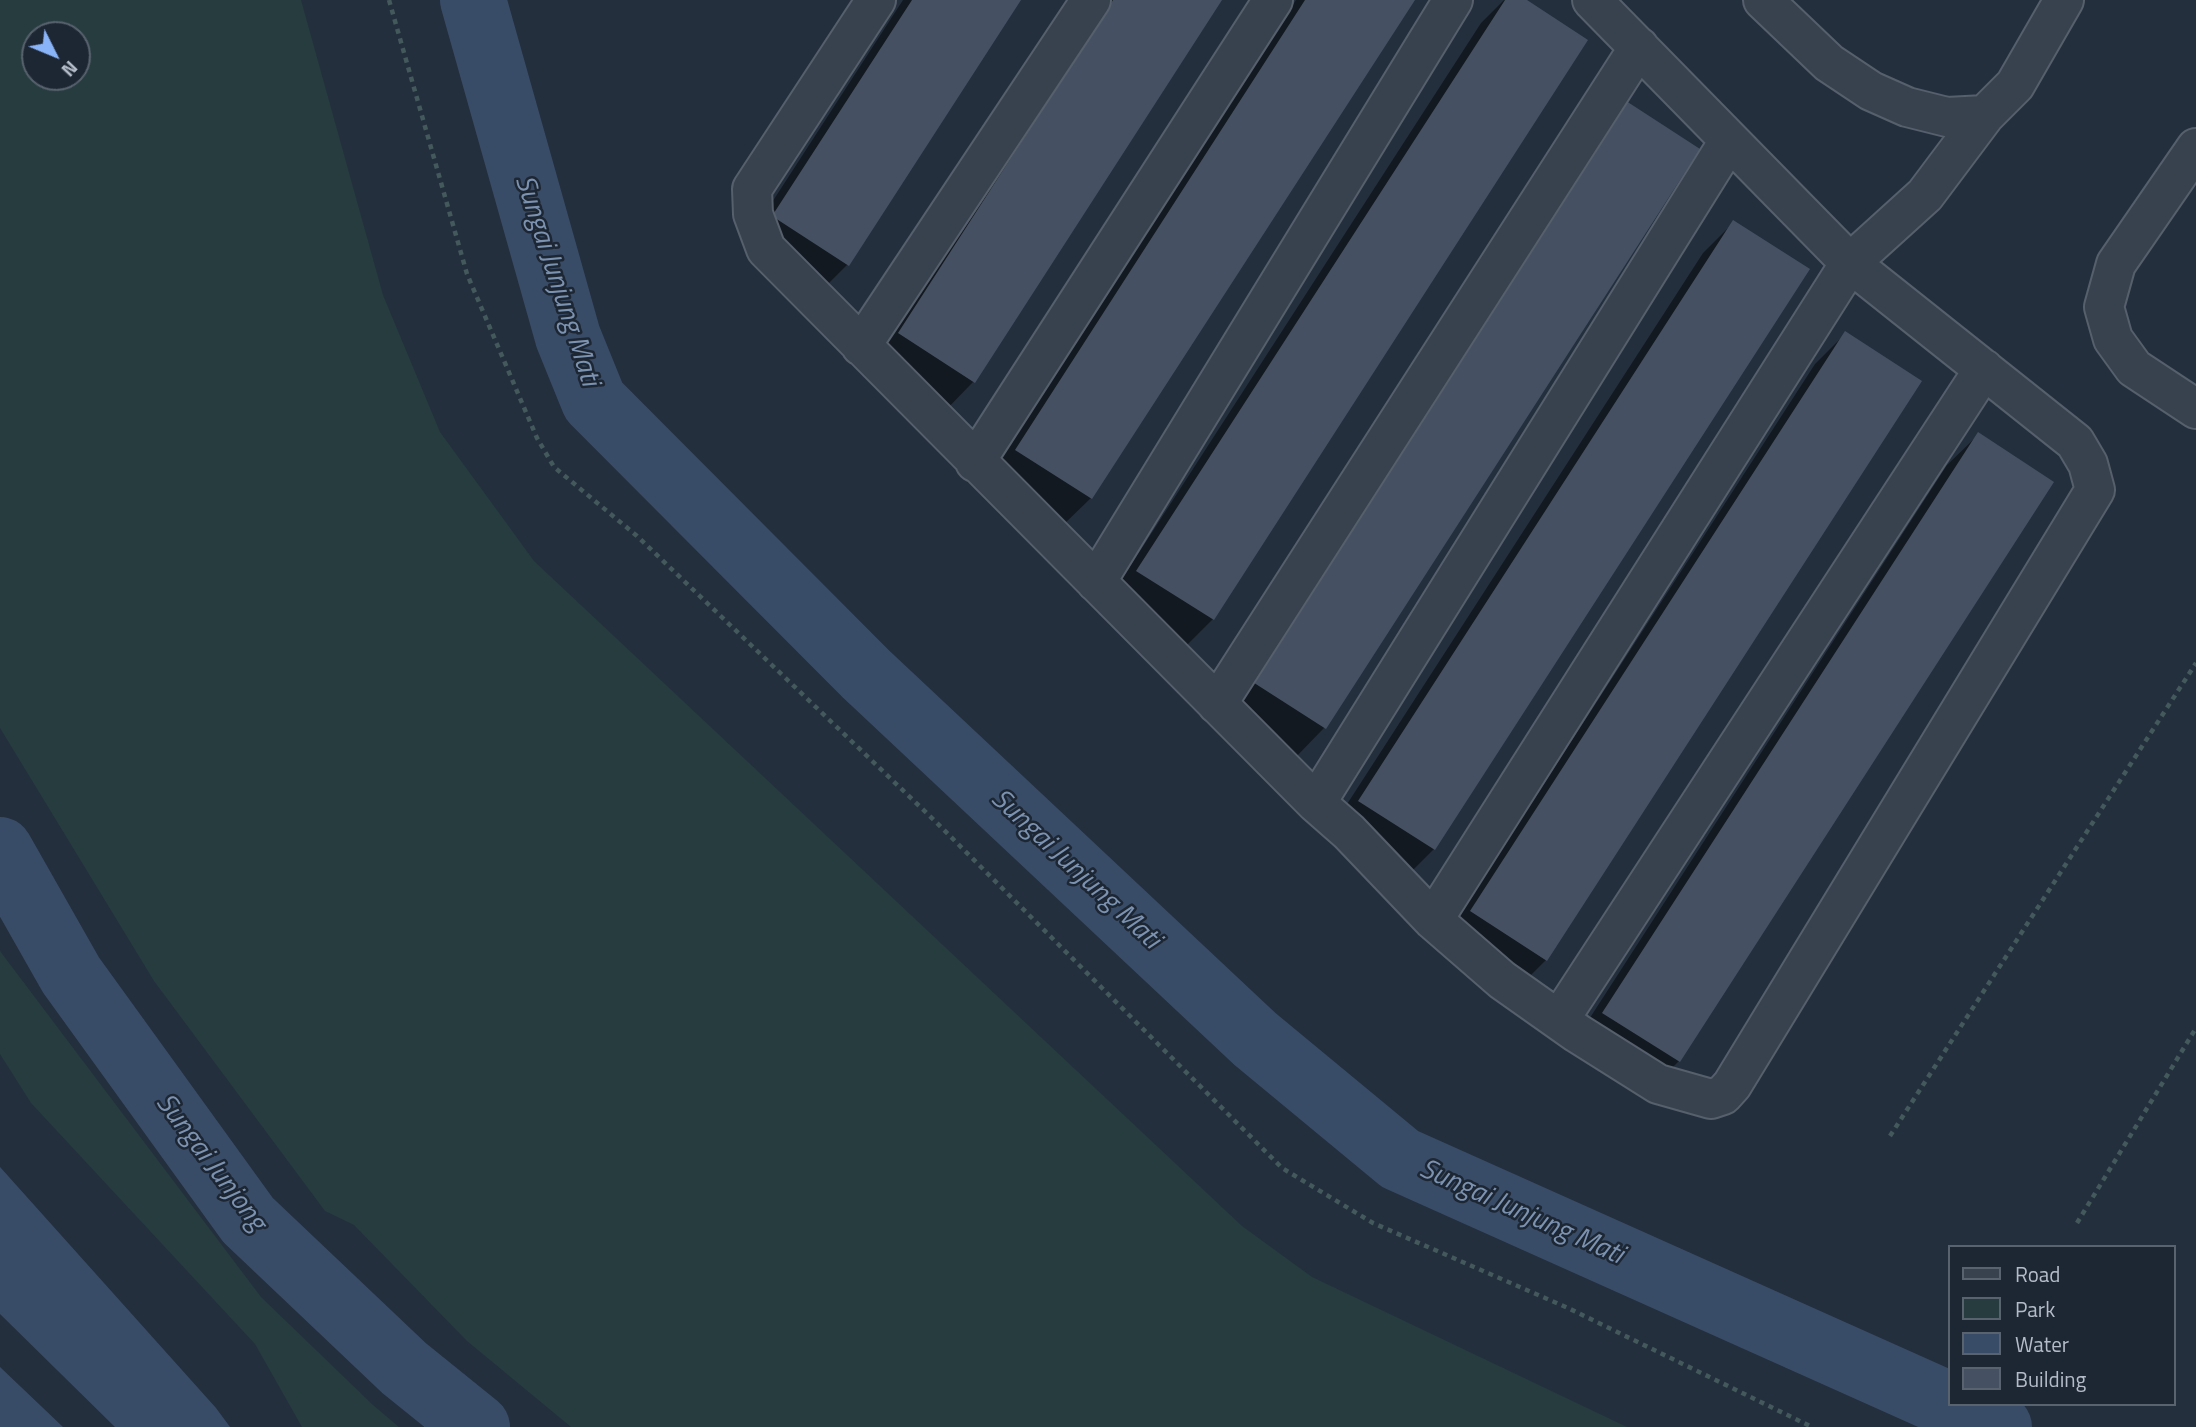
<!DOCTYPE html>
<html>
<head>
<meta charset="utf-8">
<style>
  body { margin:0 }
  #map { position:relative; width:2196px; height:1427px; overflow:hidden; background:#242f3e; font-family:"Titillium Web",sans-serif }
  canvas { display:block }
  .legend { position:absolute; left:1948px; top:1245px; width:228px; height:161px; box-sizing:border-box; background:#1d2633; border:2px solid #59626f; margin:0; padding:9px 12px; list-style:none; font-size:21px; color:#b4bcc9 }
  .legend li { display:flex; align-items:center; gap:14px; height:35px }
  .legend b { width:35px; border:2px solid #59626f }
  .north { position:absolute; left:21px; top:21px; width:70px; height:70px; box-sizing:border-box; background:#1d2633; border:2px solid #59626f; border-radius:50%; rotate:133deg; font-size:19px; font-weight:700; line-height:28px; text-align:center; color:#b4bcc9 }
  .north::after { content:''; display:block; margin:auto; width:24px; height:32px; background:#8ab4f8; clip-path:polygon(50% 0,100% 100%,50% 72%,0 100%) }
</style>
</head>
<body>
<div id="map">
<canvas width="2196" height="1427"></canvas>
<ul class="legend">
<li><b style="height:9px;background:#38414e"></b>Road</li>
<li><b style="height:19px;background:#263c3f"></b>Park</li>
<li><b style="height:19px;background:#394c67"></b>Water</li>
<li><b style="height:19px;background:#455162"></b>Building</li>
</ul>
<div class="north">N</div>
</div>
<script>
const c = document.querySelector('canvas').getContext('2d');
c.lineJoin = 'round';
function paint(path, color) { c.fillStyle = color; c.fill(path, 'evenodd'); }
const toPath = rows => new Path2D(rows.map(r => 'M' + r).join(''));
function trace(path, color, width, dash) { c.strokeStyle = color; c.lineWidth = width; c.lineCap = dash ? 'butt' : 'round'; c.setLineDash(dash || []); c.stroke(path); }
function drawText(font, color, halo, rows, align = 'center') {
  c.font = font + ' "Titillium Web",sans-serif'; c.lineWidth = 5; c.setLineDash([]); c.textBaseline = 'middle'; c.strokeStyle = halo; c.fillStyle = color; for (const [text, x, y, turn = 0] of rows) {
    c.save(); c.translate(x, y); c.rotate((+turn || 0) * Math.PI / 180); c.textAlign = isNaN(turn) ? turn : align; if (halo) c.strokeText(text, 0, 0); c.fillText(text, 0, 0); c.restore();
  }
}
paint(toPath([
  [0,0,301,0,383,295,440,432,534,561,1242,1226,1312,1277,1627,1427,571,1427,467,1341,354,1225,325,1211,154,981,0,728],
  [35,35,77,35,77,77,35,77],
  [0,951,261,1297,373,1405,399,1427,302,1427,255,1344,31,1103,0,1054]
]), '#263c3f');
paint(toPath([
  [0,1167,216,1408,230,1427,115,1427,0,1314],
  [0,1367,63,1427,0,1427]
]), '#394c67');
paint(toPath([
  [903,0,1019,0,848,264,817,295,743,247],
  [1104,0,1220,0,974,381,944,412,869,364],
  [1296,0,1413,0,1091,498,1060,528,986,481],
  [1504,0,1524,0,1213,619,1182,650,1107,602,1481,23],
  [1698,149,1324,728,1294,759,1219,711],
  [1733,223,1434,849,1403,880,1329,832,1703,253],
  [1845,334,1920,382,1546,960,1515,991,1441,943,1815,364],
  [1978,435,2052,482,1679,1061,1648,1092,1573,1044,1947,465]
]), '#0007');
trace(toPath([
  [473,0,568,337,594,401,866,674,1255,1039,1400,1159,1999,1427],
  [0,850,71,975,248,1220,404,1368,477,1427]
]), '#394c67', 66);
paint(toPath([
  [912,0,1021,0,849,266,772,216],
  [1113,0,1222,0,975,383,898,333],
  [1305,0,1415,0,1092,499,1015,450],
  [1505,0,1527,0,1588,40,1214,620,1136,571],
  [1623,99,1700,149,1326,729,1248,679],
  [1733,220,1810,269,1435,850,1358,801],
  [1845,331,1922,381,1547,961,1470,911],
  [1978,432,2054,482,1680,1062,1602,1013]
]), '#455162');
const minor = toPath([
  [876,0,752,189,753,214,766,249,1316,803,1349,832,1433,920,1502,980,1577,1033,1658,1084,1711,1099,1723,1095,1732,1085,2095,490,2088,464,2075,442,1850,263,1592,0],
  [1763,0,1829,63,1871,91,1907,107,1947,117,1985,115],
  [2196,148,2116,264,2104,307,2113,339,2134,368,2196,409],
  [861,346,1091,0],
  [975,462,1273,0],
  [1096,582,1453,0],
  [1217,704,1639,47],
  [1316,803,1729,141],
  [1433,920,1850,263,1925,195,1985,115,2015,85,2064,0],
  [1559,1020,1984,369]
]);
trace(minor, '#565f6c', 42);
trace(toPath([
  [389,0,467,274,537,438,554,467,637,536,936,822,1282,1168,1373,1223,1568,1308,1812,1427],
  [1890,1136,2196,663],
  [2077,1223,2196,1028]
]), '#44595c', 4.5, [5, 5]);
trace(minor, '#38414e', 38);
drawText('italic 28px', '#7c92b1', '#1d2633', [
  ["Sungai Junjung Mati",556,281,72],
  ["Sungai Junjung Mati",1075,870,43],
  ["Sungai Junjong",210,1163,53],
  ["Sungai Junjung Mati",1521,1213,24]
]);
</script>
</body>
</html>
